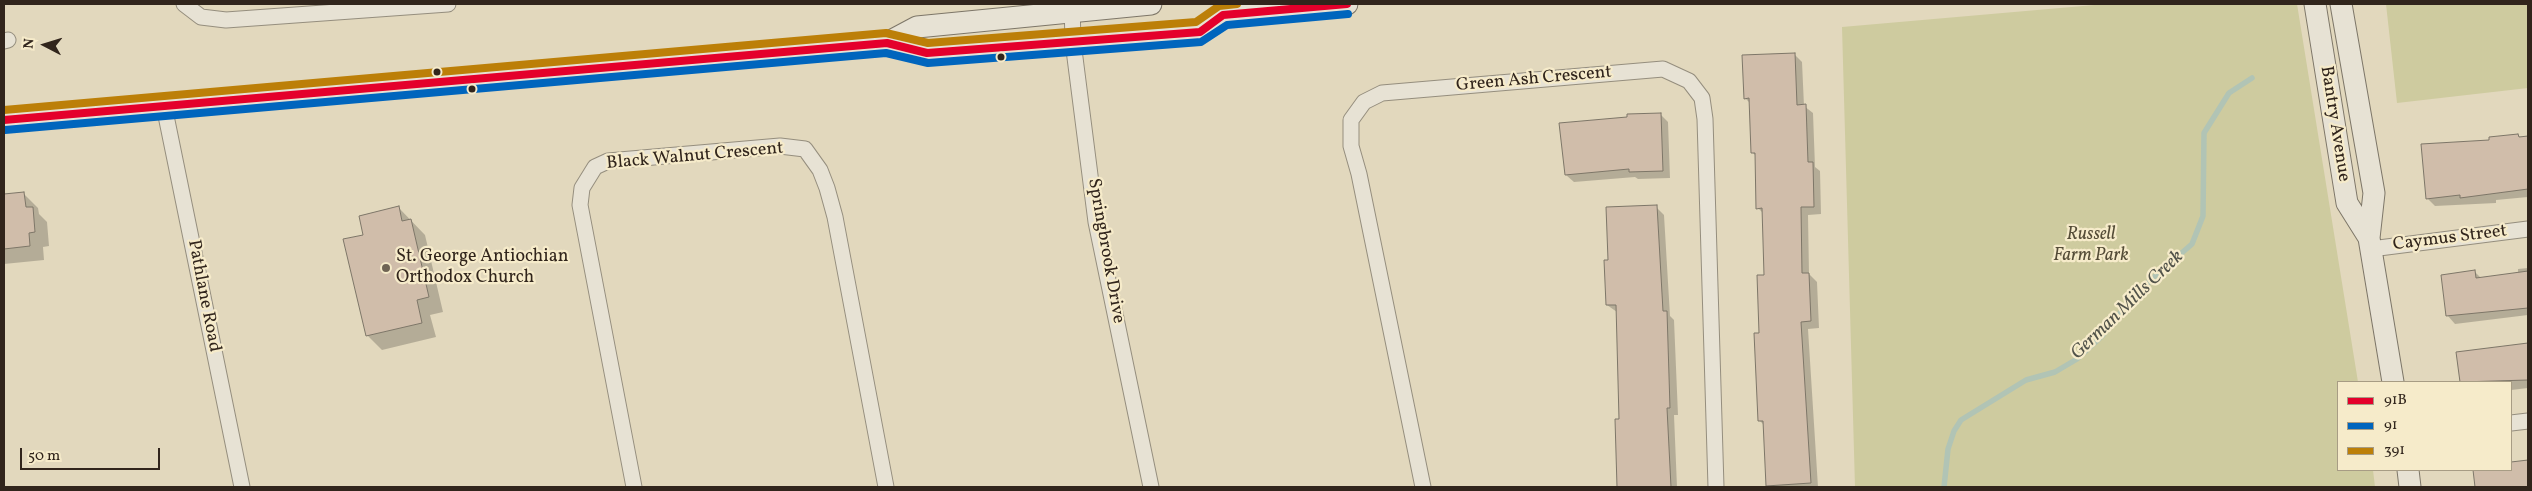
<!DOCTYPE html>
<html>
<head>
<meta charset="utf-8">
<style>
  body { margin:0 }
  #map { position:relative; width:2532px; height:491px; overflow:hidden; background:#e2d8bd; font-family:Vollkorn,serif }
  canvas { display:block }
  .frame { position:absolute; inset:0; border:5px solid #31251c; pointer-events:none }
  .legend { position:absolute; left:2337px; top:381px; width:175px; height:90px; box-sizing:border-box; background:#f6ebca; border:1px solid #a79c84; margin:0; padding:6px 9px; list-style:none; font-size:15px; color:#31251c }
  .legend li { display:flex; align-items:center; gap:10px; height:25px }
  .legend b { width:25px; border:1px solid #a79c84 }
  .north { position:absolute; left:20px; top:20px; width:50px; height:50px; -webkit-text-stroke:4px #f6ebca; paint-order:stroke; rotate:275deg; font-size:14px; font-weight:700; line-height:20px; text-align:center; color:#31251c }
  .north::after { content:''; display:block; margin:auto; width:18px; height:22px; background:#31251c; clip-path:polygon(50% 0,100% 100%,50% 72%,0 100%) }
  .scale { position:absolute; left:20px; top:448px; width:140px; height:22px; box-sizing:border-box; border:2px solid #31251c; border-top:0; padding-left:6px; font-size:15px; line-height:18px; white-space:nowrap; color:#31251c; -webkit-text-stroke:4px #f6ebca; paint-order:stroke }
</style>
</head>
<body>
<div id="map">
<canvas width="2532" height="491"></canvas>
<div class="frame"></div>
<ul class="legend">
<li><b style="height:6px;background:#e4002b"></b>91B</li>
<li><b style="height:6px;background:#0065bd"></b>91</li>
<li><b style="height:6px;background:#bc7f08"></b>391</li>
</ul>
<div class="north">N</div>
<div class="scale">50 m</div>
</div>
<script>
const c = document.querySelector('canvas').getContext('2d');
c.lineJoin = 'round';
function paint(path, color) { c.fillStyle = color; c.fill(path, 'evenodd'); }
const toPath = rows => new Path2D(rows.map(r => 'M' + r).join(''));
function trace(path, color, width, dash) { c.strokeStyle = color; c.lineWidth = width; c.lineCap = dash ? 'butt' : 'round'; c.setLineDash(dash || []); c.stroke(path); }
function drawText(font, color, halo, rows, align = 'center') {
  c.font = font + ' Vollkorn,serif'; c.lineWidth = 4.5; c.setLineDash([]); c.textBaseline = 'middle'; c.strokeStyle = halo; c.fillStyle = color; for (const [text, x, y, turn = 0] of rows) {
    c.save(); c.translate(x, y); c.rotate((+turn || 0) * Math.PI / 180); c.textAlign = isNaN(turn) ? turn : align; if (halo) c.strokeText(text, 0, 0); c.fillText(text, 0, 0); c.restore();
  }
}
paint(toPath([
  [2106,4,2297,4,2358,382,2338,382,2338,470,2373,470,2375,487,1855,487,1842,27],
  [2386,4,2528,4,2528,88,2397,103]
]), '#cecb9f');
paint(toPath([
  [1794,54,1802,62,1804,106,1813,113,1815,167,1820,171,1821,214,1808,215,1809,274,1817,282,1819,328,1808,329,1818,487,1768,487,1764,425,1760,421,1761,334,1765,276,1764,214,1758,208,1756,156,1752,152,1750,103,1745,98],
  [1660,114,1668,122,1670,178,1638,179,1635,177,1574,182,1566,175],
  [2518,135,2521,138,2528,137,2528,197,2496,200,2496,203,2435,206,2427,198,2491,141],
  [24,194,38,208,39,214,47,222,49,246,43,247,44,260,4,264,4,196],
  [398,207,425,235,443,312,430,315,436,337,382,350,367,335,364,235],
  [1656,207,1664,215,1670,316,1674,320,1678,415,1674,415,1677,487,1618,487,1616,420,1620,420,1617,312,1607,305,1609,261],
  [2528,268,2528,315,2455,324,2448,316,2442,276,2475,272,2481,278,2518,274,2518,269],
  [2528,345,2528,388,2511,390,2511,382,2461,382,2457,353],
  [2528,460,2528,487,2477,487,2475,470,2511,470,2511,463]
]), '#0003');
trace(toPath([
  [1944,487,1948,449,1954,431,1961,420,2026,380,2055,372,2077,359,2102,336,2128,303,2153,278,2192,244,2203,216,2204,133,2229,93,2252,78]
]), '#b1c4b5', 5.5);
const building = toPath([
  [1795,53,1797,105,1806,104,1808,162,1813,162,1814,207,1801,207,1802,273,1809,273,1811,321,1801,322,1811,483,1766,486,1763,421,1758,421,1754,333,1759,333,1757,275,1764,275,1762,208,1756,209,1755,153,1751,153,1749,98,1744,99,1742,55,1795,53],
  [1661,113,1663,171,1629,172,1629,169,1565,175,1559,123,1627,117,1627,114,1661,113],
  [2518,134,2519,137,2528,136,2528,189,2460,198,2460,195,2426,199,2421,144,2489,140,2489,137,2518,134],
  [24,192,26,207,33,207,35,232,29,233,30,246,4,249,4,194,24,192],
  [1657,205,1663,311,1667,311,1670,408,1667,408,1671,487,1617,487,1615,419,1619,419,1616,305,1606,305,1604,260,1608,260,1606,207,1657,205],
  [399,206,402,221,411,219,429,297,417,300,422,323,366,336,343,239,363,235,359,216,399,206],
  [2475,270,2476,278,2528,271,2528,308,2446,316,2441,275,2475,270],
  [2528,343,2528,380,2460,382,2456,352,2528,343],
  [2528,460,2528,487,2475,487,2473,470,2511,470,2511,462,2528,460]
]);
paint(building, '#d0bdaa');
trace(building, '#7d7668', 1);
const street = toPath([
  [184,4,201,17,226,20,448,4],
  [1072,4,1073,42,1096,222,1151,487],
  [4,41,8,40],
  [164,106,242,487],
  [2371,249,2528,229],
  [2511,423,2528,421],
  [634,487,580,205,582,188,595,167,608,161,780,146,805,149,820,170,827,188,835,217,886,487],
  [1423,487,1359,174,1351,146,1351,120,1364,102,1382,93,1663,69,1689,81,1702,98,1705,119,1716,487]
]);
const secondary = toPath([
  [2315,4,2347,203,2369,238],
  [2341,4,2374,193,2369,238,2393,382],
  [887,43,917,27,1151,4],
  [4,120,887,43,927,53,1200,32,1223,15,1347,4],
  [2408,470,2410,487]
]);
trace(street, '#958e7e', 17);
trace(secondary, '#7d7668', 23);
trace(street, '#e7e2d4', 15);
trace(secondary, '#e7e2d4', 21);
trace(toPath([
  [4,120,887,43,927,53,1200,32,1223,15,1347,4]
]), '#e4002b', 8);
trace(toPath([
  [5,130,886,53,928,63,1201,42,1227,25,1348,14]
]), '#0065bd', 8);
trace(toPath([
  [4,110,886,33,928,43,1196,22,1219,6,1237,4]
]), '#bc7f08', 8);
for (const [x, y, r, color] of [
  [1001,57,4.5,"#31251c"],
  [437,72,4.5,"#31251c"],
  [472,89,4.5,"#31251c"],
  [386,268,5,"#6f6454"]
]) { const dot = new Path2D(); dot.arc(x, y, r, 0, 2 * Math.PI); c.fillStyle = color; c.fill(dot); trace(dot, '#f6ebca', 2); }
drawText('18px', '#31251c', '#f6ebca', [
  ["Green Ash Crescent",1534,80,-5],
  ["Bantry Avenue",2334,124,81],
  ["Black Walnut Crescent",695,157,-5],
  ["Caymus Street",2450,239,-7],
  ["Springbrook Drive",1105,251,80],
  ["Pathlane Road",203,296,79]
]);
drawText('italic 18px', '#544c37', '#f6ebca', [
  ["Russell",2091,236],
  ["Farm Park",2091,257]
]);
drawText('18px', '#31251c', '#f6ebca', [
  ["St. George Antiochian",396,258],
  ["Orthodox Church",396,279]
], 'left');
drawText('italic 19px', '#515249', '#f6ebca', [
  ["German Mills Creek",2128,306,-44]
]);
</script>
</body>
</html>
